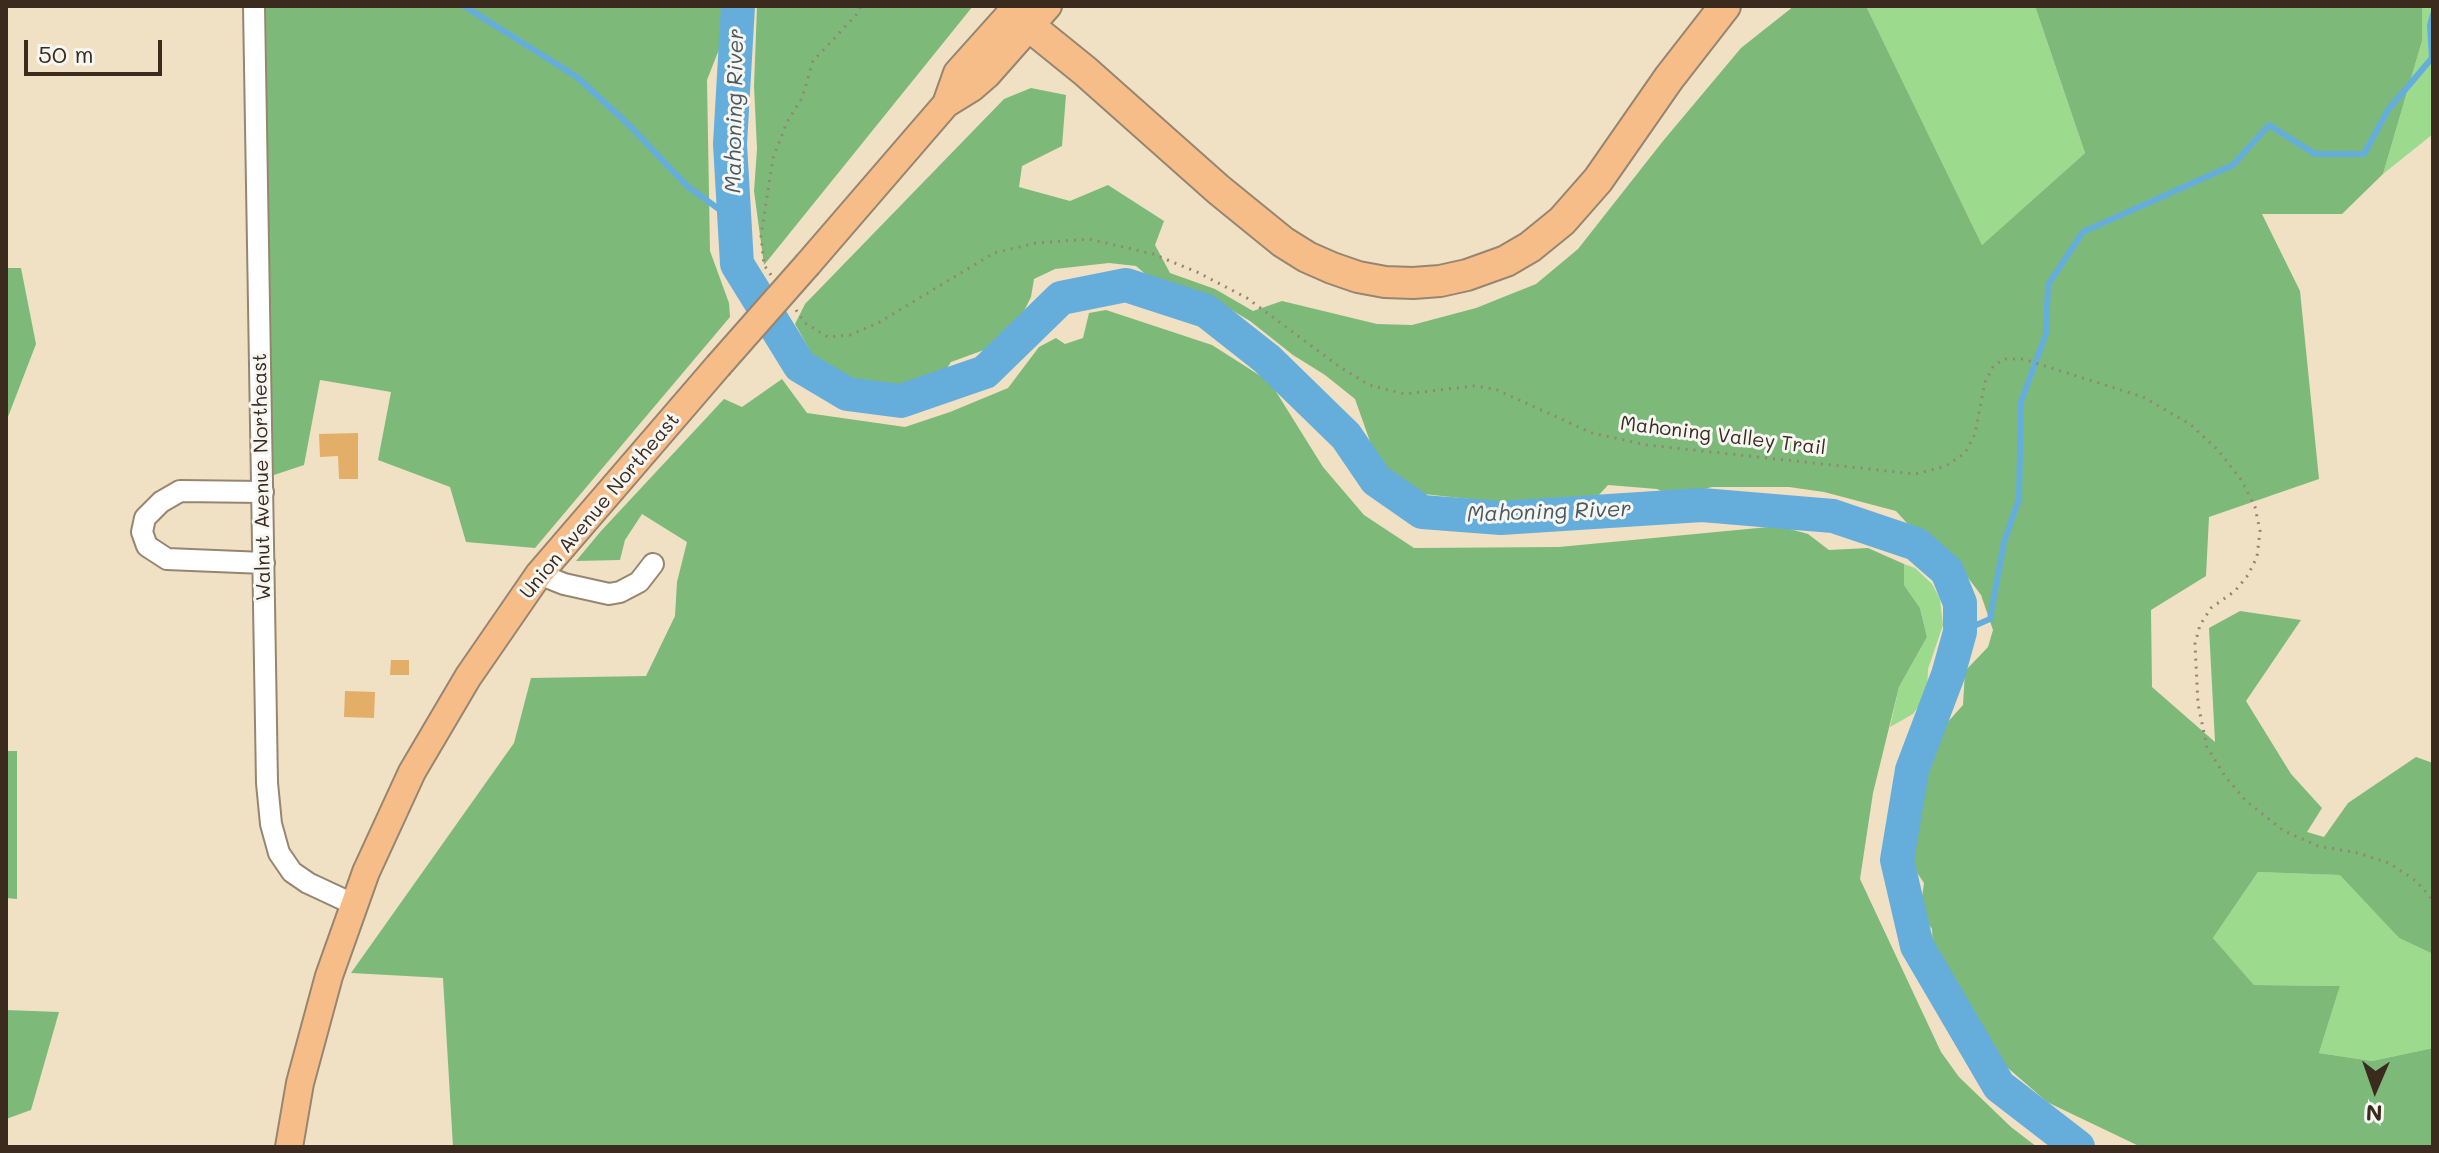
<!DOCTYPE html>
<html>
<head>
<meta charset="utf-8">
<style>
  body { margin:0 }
  #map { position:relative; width:2439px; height:1153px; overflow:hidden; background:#f0e1c4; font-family:Mali,sans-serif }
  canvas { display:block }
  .frame { position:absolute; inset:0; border:8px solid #3b2a1e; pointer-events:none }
  .north { position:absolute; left:2335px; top:1049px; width:80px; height:80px; -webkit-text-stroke:6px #f6f6f2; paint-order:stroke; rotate:182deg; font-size:22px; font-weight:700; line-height:32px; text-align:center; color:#3b2a1e }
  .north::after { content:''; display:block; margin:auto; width:28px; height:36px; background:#3b2a1e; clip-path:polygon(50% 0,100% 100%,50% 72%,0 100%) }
  .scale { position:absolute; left:24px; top:40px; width:138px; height:36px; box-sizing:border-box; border:4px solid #3b2a1e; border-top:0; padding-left:10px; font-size:24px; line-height:28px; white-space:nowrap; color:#3b2a1e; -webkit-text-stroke:6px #f6f6f2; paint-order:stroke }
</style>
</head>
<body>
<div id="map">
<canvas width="2439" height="1153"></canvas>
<div class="frame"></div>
<div class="north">N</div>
<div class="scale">50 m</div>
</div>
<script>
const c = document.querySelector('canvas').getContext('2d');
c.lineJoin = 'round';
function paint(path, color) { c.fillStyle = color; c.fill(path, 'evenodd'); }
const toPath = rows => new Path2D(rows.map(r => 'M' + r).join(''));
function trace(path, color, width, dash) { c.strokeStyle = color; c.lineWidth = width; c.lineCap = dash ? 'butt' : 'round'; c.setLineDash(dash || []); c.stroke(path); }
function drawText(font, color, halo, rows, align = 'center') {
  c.font = font + ' Mali,sans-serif'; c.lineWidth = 6; c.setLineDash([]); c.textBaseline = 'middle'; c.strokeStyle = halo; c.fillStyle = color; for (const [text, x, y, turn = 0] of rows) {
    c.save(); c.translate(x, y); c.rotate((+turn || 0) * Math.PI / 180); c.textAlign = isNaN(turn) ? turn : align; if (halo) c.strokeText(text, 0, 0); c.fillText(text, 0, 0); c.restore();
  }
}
paint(toPath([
  [1866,6,2035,6,2085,153,1982,245],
  [2422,6,2433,6,2433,134,2383,174,2422,41],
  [1904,564,1915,568,1932,584,1940,599,1943,625,1928,669,1927,695,1913,714,1890,727,1899,687,1927,637,1920,608,1904,585],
  [2258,872,2341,875,2399,938,2433,954,2433,1048,2372,1061,2319,1053,2340,986,2254,985,2213,938]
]), '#9cda8e');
paint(toPath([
  [266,6,722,6,720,47,707,80,710,251,729,303,730,317,535,548,466,542,450,487,378,460,391,392,320,380,304,465,268,477],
  [757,6,973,6,764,265,754,191,757,149,754,86],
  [1794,6,1866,6,1982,245,2085,153,2035,6,2422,6,2422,41,2383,174,2342,214,2262,214,2300,291,2319,479,2209,517,2206,576,2151,610,2152,687,2215,742,2209,628,2240,611,2301,620,2246,701,2291,774,2322,808,2307,832,2324,837,2348,803,2416,757,2433,763,2433,954,2399,938,2340,875,2258,872,2213,938,2254,985,2340,986,2319,1053,2372,1061,2433,1048,2433,1147,2141,1147,2047,1102,1993,1055,1933,952,1932,929,1920,912,1924,883,1909,861,1906,840,1937,734,1963,705,1965,671,1988,647,1993,630,1981,595,1960,567,1939,547,1914,531,1896,511,1824,492,1789,487,1712,487,1674,497,1657,489,1608,485,1586,509,1539,512,1505,509,1479,500,1414,493,1378,464,1355,399,1325,375,1293,355,1250,321,1208,296,1157,284,1136,266,1109,263,1055,269,1034,279,1031,297,1019,321,984,350,951,362,941,377,905,392,857,388,837,380,812,354,795,324,805,304,1004,99,1031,88,1066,95,1062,146,1022,166,1019,187,1070,201,1108,185,1164,221,1155,245,1170,273,1215,289,1253,311,1282,301,1377,324,1412,325,1476,308,1536,284,1578,249,1663,141,1741,48],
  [6,268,21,268,36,344,6,422],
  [1106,310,1212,345,1270,382,1323,467,1364,515,1414,548,1559,547,1779,526,1808,534,1829,550,1868,548,1904,564,1904,585,1920,608,1927,637,1899,687,1873,793,1860,879,1941,1052,1959,1077,2011,1127,2037,1147,453,1147,443,978,351,973,514,743,531,678,646,676,675,616,677,582,687,542,642,514,625,540,620,560,576,561,601,531,724,399,742,407,782,379,807,413,905,427,950,412,1008,388,1039,347,1056,338,1065,344,1083,338,1089,313],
  [6,751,17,751,17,899,6,898],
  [6,1010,59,1012,31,1110,6,1119]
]), '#7dba79');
trace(toPath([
  [464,6,577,77,630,126,687,186,734,220],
  [1960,632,1990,619,2004,542,2019,499,2021,402,2046,334,2048,285,2083,232,2233,165,2269,125,2315,154,2364,154,2388,110,2432,58,2430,25,2433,14]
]), '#65aedc', 6);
trace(toPath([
  [738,6,730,144,737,264,800,366,847,394,901,401,985,372,1061,298,1126,285,1206,311,1267,359,1346,436,1376,480,1422,512,1501,518,1702,505,1833,516,1916,544,1947,571,1960,603,1960,632,1948,675,1912,770,1897,860,1917,946,1999,1086,2078,1147]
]), '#65aedc', 34);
paint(toPath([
  [358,433,358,479,339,479,338,456,320,457,319,434],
  [391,660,409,660,409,675,390,675],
  [345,691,375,692,374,718,344,717]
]), '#e2ae68');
const minor = toPath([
  [254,6,267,783,271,824,279,853,292,872,308,883,353,904],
  [263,492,180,491,161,502,145,518,142,532,147,546,167,559,264,563],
  [539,574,564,584,609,594,620,592,639,582,653,564]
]);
const major = toPath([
  [946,104,957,73,1017,6],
  [808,264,946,104,972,88,987,75,1048,6],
  [289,1147,300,1083,329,976,366,872,412,772,468,677,539,574,718,366]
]);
const highway = toPath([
  [1012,12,1085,71,1219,190,1283,242,1307,257,1332,268,1358,277,1385,282,1413,283,1440,281,1467,275,1506,261,1530,247,1562,221,1598,180,1669,78,1725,6]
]);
trace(minor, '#968671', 24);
trace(major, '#968671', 30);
trace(highway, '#968671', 34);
trace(toPath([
  [771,275,764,265,761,236,773,158,787,122,802,98,813,61,857,14,861,6],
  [796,310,805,323,828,337,850,335,878,323,994,253,1036,243,1089,239,1153,254,1197,272,1247,298,1340,367,1369,385,1405,394,1473,386,1495,389,1592,433,1647,445,1915,474,1946,466,1965,453,1975,434,1985,382,1994,365,2005,359,2023,359,2143,397,2190,424,2218,450,2242,481,2255,507,2260,531,2257,557,2248,575,2235,591,2211,608,2200,625,2195,644,2198,704,2207,747,2225,776,2246,801,2284,831,2318,846,2358,853,2389,863,2416,881,2433,900]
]), '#968671', 3, [2, 6]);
trace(minor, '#fff', 20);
trace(major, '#f7bd88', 26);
trace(highway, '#f7bd88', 30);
const majorBridge = toPath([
  [718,366,808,264]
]);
trace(majorBridge, '#968671', 30, []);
trace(majorBridge, '#f7bd88', 26);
drawText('20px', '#3b2a1e', '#f6f6f2', [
  ["Mahoning Valley Trail",1723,436,7],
  ["Walnut Avenue Northeast",262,477,-91],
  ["Union Avenue Northeast",600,506,-50]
]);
drawText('italic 22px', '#4a5860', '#f6f6f2', [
  ["Mahoning River",735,111,-89],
  ["Mahoning River",1549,512,-2]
]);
</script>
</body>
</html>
